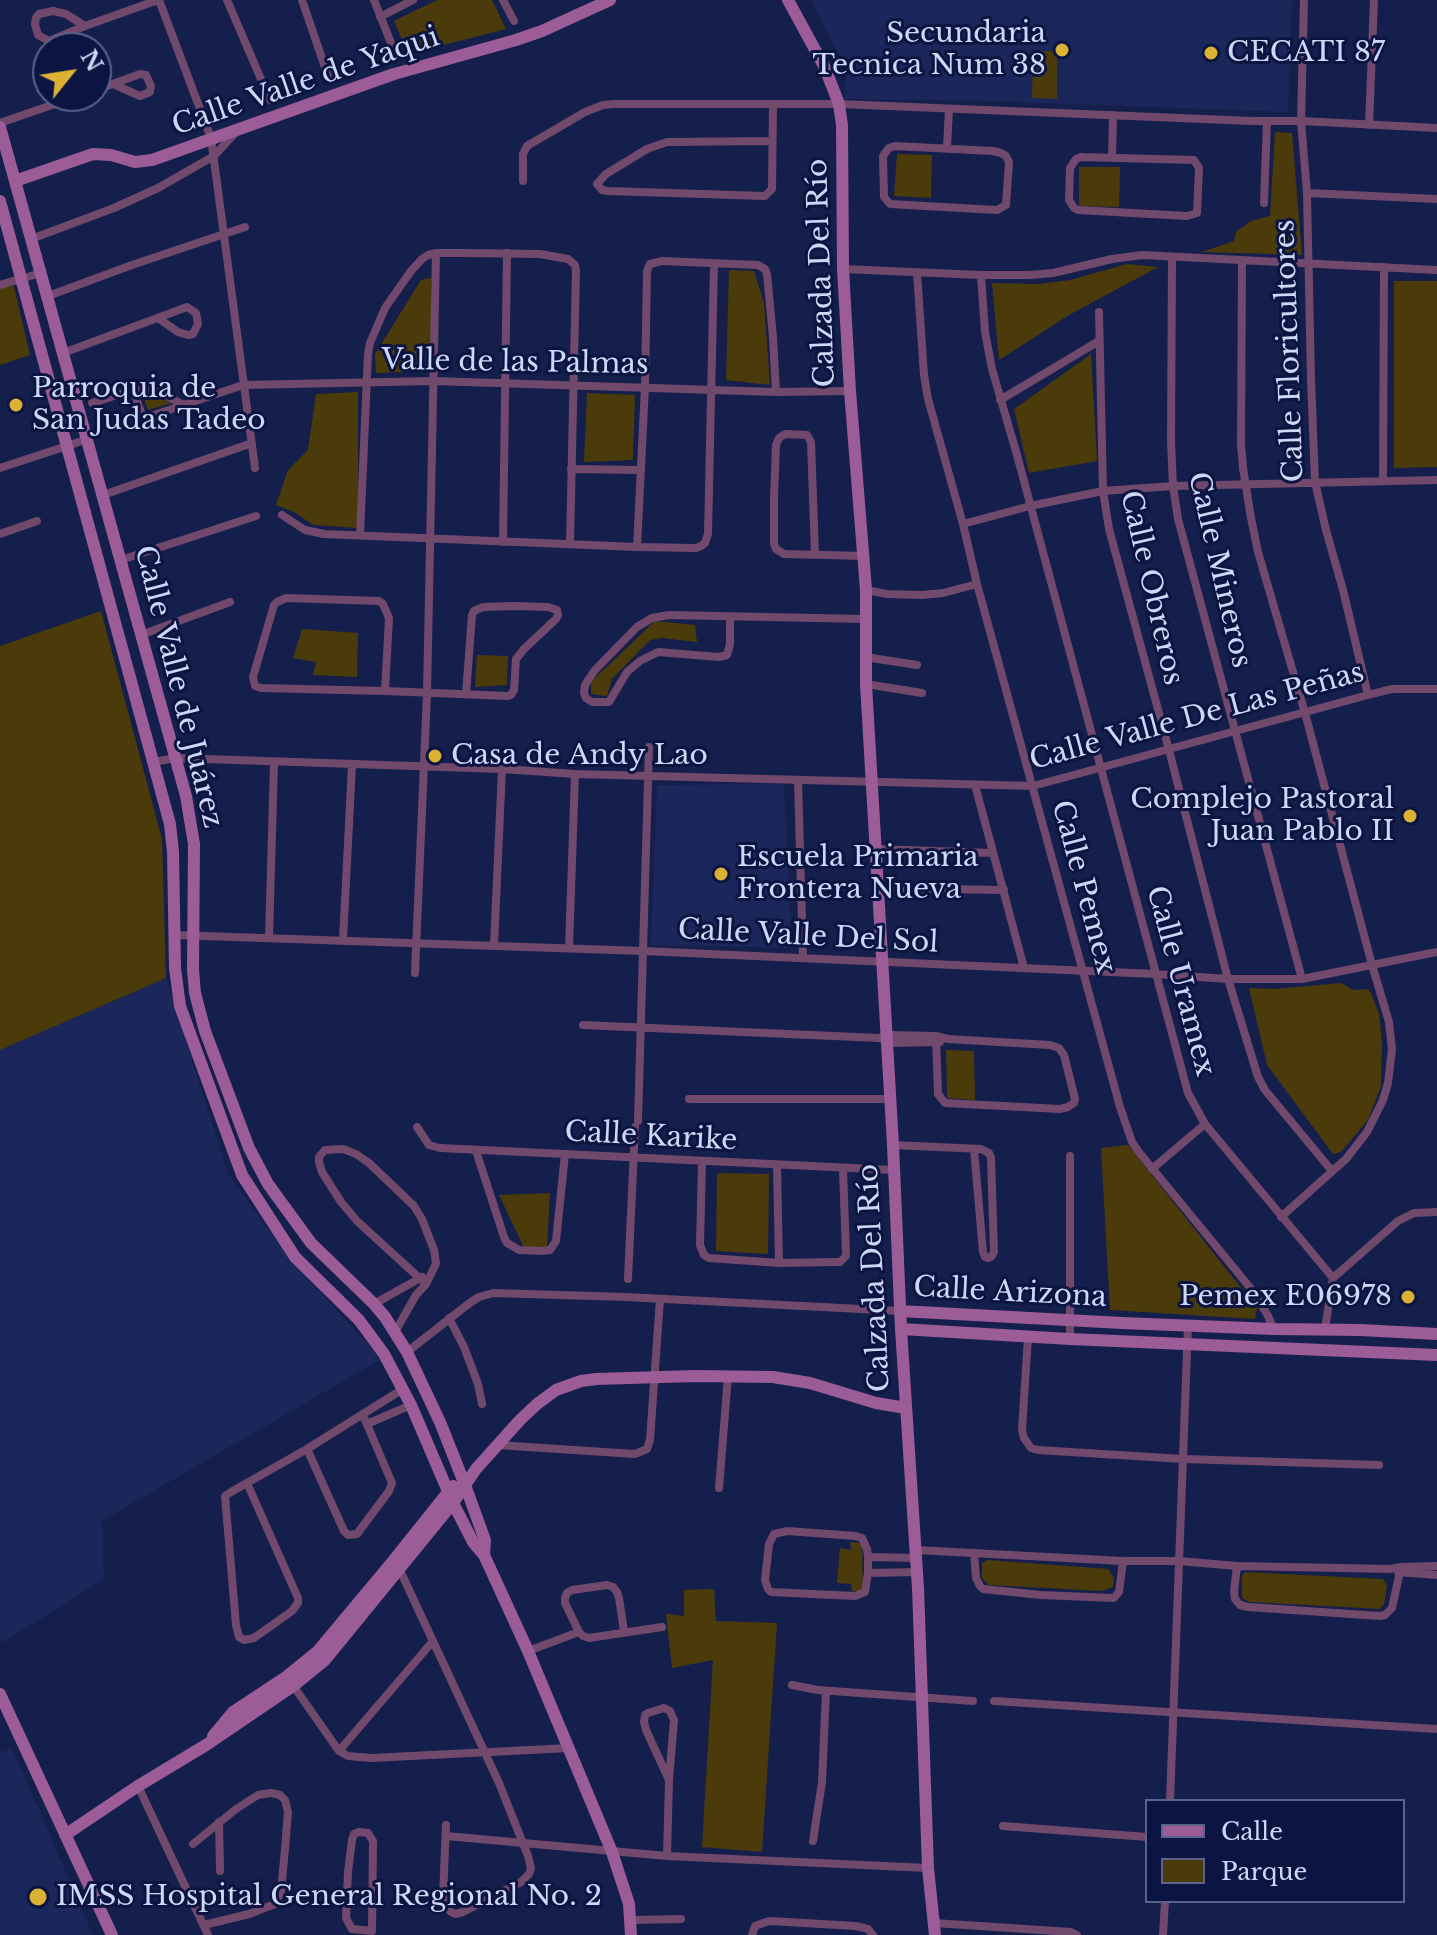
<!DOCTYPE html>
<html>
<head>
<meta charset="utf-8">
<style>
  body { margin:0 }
  #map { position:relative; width:1437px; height:1935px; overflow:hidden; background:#151f4c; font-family:"Libre Baskerville",serif }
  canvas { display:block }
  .legend { position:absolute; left:1145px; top:1799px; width:260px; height:104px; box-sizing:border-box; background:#0c1541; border:2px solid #5a6389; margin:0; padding:10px 14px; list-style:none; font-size:24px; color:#ced8f6 }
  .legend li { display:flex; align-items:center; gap:16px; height:40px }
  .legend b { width:40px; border:2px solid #5a6389 }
  .north { position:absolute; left:32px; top:32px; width:80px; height:80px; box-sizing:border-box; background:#0c1541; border:2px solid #5a6389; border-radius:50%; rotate:60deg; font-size:22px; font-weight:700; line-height:32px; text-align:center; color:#ced8f6 }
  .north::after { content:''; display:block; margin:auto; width:28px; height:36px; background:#dbb233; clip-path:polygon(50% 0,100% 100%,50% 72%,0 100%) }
</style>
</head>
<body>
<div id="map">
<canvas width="1437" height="1935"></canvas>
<ul class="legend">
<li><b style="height:10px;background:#9c5c97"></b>Calle</li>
<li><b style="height:22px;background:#4b3b0a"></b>Parque</li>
</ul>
<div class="north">N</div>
</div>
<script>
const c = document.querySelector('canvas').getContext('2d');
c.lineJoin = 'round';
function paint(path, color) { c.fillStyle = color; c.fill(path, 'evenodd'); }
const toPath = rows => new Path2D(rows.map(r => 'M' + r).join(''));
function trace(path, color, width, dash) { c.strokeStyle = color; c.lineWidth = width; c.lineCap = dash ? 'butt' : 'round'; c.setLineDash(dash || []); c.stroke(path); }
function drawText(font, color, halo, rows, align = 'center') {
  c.font = font + ' "Libre Baskerville",serif'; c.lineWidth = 6; c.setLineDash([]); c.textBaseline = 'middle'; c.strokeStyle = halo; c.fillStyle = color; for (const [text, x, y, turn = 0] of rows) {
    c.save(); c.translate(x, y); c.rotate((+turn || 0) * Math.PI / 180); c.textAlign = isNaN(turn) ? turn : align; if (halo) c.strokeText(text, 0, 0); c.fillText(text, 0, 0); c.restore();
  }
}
paint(toPath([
  [811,0,1292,0,1288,112,992,101,844,99,847,71],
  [784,784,792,948,651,945,657,785],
  [166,978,228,1174,292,1261,381,1359,102,1521,104,1579,2,1643,0,1638,0,1050],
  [12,1748,52,1840,93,1935,0,1935,0,1753]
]), '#1b275b');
paint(toPath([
  [437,0,492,0,506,29,408,54,394,21],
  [1033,51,1057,51,1057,99,1032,98],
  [1275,132,1292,133,1302,255,1202,252,1234,241,1236,232,1251,221,1270,216],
  [897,154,932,155,931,198,894,196],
  [1079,167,1120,167,1119,207,1079,206],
  [1127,264,1158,267,1069,315,999,360,992,283,1038,284,1070,280],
  [729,270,754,271,764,303,770,385,726,380],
  [431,278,431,371,376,373,375,354,421,280],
  [1394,281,1437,281,1437,467,1394,468],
  [13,283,30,355,0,365,0,288],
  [1091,354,1097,461,1029,473,1014,409],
  [146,392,171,403,148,410,142,393],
  [358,392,358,528,313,525,296,513,276,505,288,470,308,450,316,394],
  [587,393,635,395,633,460,584,462],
  [101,611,162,839,166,978,0,1050,0,646],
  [655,621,695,625,697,642,662,638,650,640,612,679,607,696,591,694,591,682],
  [302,629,358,633,357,677,313,675,316,662,293,658],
  [477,655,508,656,507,685,475,687],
  [1341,983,1353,990,1368,989,1371,993,1379,1014,1382,1041,1381,1086,1368,1120,1341,1152,1333,1154,1267,1065,1249,988,1275,989],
  [946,1050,974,1051,975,1100,947,1098],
  [1128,1145,1257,1308,1255,1319,1110,1310,1101,1148],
  [717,1173,769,1174,768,1254,716,1251],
  [550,1193,547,1248,524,1248,499,1195],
  [850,1542,862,1543,863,1592,852,1591,851,1584,837,1583,840,1548,851,1550],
  [988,1560,1108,1569,1114,1578,1113,1587,1102,1591,989,1585,982,1578,982,1563],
  [1245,1572,1383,1579,1387,1586,1384,1604,1380,1609,1249,1602,1242,1598,1242,1576],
  [714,1589,716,1621,777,1623,762,1852,702,1847,713,1660,672,1668,666,1614,684,1616,684,1590]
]), '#4b3b0a');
trace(toPath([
  [159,0,211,138,255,468],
  [227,0,270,100],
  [302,0,328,76],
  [374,0,393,48],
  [503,0,514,21],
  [1304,0,1301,121,1307,193,1311,379,1315,482,1326,530,1343,590,1368,695],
  [380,17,413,0],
  [85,26,66,14,53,11,39,14,36,18,35,24,38,35,49,41,85,26,158,0],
  [96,90,140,74,146,75,151,86,150,92,140,96,113,84],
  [0,123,78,96],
  [1369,125,1374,0],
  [772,141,667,142,647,149,606,174,597,184,602,190,608,191,765,196,772,189,773,104],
  [895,146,993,151,1001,153,1006,156,1009,162,1006,205,997,210,890,204,884,197,883,156,889,148,895,146],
  [947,148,949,109],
  [1081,157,1194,160,1199,168,1197,213,1187,216,1078,210,1074,208,1069,200,1070,168,1076,159,1081,157],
  [1112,158,1113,115],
  [523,181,523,154,527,146,585,112,603,105,613,104,839,104,1252,121,1301,121,1437,128],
  [1307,193,1437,199],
  [1264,203,1267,121],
  [31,239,114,208,158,188,214,156,237,131],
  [1172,257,1171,442,1173,486,1178,519,1302,979],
  [1242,261,1241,444,1243,468,1251,518,1258,552,1305,713,1372,965,1389,1022,1392,1049,1388,1083,1383,1100,1367,1132,1346,1159,1281,1217],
  [843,269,981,275,1030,275,1053,273,1112,259,1142,255,1437,270],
  [917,273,924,375,928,399,963,524,977,584,1120,1107,1132,1142,1138,1151,1252,1290,1267,1314,1274,1329],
  [981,275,985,332,992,369,1017,455,1188,1093,1205,1124,1333,1278,1325,1329],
  [0,285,41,273],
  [48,296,132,265,245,227],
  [1099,312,1103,491,1109,529,1169,750,1228,979,1258,1077,1265,1090,1332,1171],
  [63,353,187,307,196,313,198,324,193,334,188,335,178,332,158,318],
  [1000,400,1099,341],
  [92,403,133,390],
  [182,404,151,388,133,390,142,415,148,417,243,385,434,381,776,392,850,391],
  [0,468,88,439],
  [571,469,640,470],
  [1383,481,1384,267],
  [103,495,252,443],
  [282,515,305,530,324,534,637,547,696,548,701,546,705,543,708,534,714,264],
  [963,524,1030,506,1103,491,1173,486,1437,480],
  [0,534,37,521],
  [360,535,368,354,370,343,385,308,411,271,422,259,428,255,436,253,466,253,540,254,568,259,575,265,576,271,570,544],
  [503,542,507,253],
  [637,547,645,387,647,271,650,264,662,261,758,265,765,269,767,274,773,337,776,392],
  [815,554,811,442,807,435,785,434,779,438,776,445,774,498,774,544,776,549,784,554,864,556],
  [121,560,256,516],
  [866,590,887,594,921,595,943,593,977,584],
  [730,617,730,644,727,655,719,657,658,652,640,661,627,672,609,702,592,702,586,698,584,693,585,685,595,670,637,627,652,618,669,615,865,619],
  [141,635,230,602],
  [865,657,917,665],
  [866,684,922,693],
  [385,691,389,618,383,604,379,601,286,598,277,602,274,605,253,677,255,686,261,688,385,691,508,696,511,695,514,690,516,659,524,649,556,619,558,615,557,610,548,607,513,606,483,607,474,611,472,615,466,694],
  [153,762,176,758,502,769,575,774,1033,786,1368,695,1392,689,1437,689],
  [798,780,803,958],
  [975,785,1024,968],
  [876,849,993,853],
  [879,888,1004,890],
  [174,935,643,951,1155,974,1228,979,1302,979,1437,952],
  [269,938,274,763],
  [343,940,352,765],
  [494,946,502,769],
  [569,948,575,774],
  [415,973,427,694,436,253],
  [583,1025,879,1038,886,1035,936,1036,948,1039,1050,1045,1059,1048,1064,1055,1075,1099,1074,1103,1068,1107,1060,1109,945,1103,938,1094,936,1036],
  [883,1040,887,1043,940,1042],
  [689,1099,890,1099],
  [638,1121,649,747],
  [417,1127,429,1145,440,1148,894,1170],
  [893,1145,981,1149,989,1153,991,1158,994,1252,991,1257,988,1258,985,1257,983,1252,974,1149],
  [476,1151,504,1237,507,1243,519,1250,541,1251,550,1250,556,1241,565,1154],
  [1070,1156,1070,1339],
  [702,1161,700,1245,704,1255,709,1258,779,1263,835,1262,840,1262,846,1256,843,1168],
  [777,1165,779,1263],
  [1152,1169,1205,1124],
  [1333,1278,1398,1221,1414,1213,1437,1212],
  [628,1279,635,1127],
  [374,1304,422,1277],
  [449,1318,464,1347,478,1384,482,1404],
  [395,1332,416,1295,426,1284,434,1268,436,1263,434,1250,422,1219,414,1206,369,1163,356,1154,343,1149,325,1150,319,1157,319,1162,322,1172,341,1202,357,1221,426,1284],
  [1028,1337,1022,1430,1024,1438,1031,1448,1038,1450,1183,1459,1379,1465],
  [407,1352,471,1302,479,1297,493,1293,626,1297,900,1311],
  [367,1424,411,1405],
  [497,1445,635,1454,647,1449,650,1440,660,1299],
  [307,1449,344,1531,348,1535,357,1534,389,1491,392,1483,363,1415],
  [247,1483,298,1598,298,1603,292,1611,254,1638,244,1640,239,1637,236,1625,225,1496,231,1492,307,1449,403,1389],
  [719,1488,728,1376],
  [787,1531,856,1536,862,1538,867,1549,868,1557,868,1573,865,1592,855,1596,771,1592,768,1589,765,1580,769,1544,774,1534,787,1531],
  [916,1550,1123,1561,1179,1561,1237,1566,1390,1569,1401,1567,1437,1566],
  [974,1553,976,1578,980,1586,983,1589,1041,1595,1114,1598,1119,1592,1123,1561],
  [868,1557,916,1558],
  [398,1566,499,1783,528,1856,531,1868,529,1874,521,1882,463,1912,455,1914,451,1912,445,1906,443,1897,446,1825],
  [1237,1566,1234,1592,1235,1599,1240,1605,1248,1607,1380,1616,1385,1615,1392,1608,1401,1567],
  [1398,1572,1437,1575],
  [868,1573,917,1572],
  [624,1631,619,1598,617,1592,613,1587,607,1585,572,1590,567,1593,565,1598,565,1603,579,1632,583,1636,589,1638,662,1627],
  [528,1651,579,1632],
  [292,1684,339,1751,348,1756,371,1758,569,1748],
  [792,1685,818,1690,973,1701],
  [994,1701,1437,1729],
  [664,1708,670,1711,674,1720,669,1780,646,1730,644,1722,645,1715,648,1713,664,1708],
  [339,1751,433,1641],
  [138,1786,208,1935],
  [1170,1801,1188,1325],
  [219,1822,220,1871],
  [1003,1826,1147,1837],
  [359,1832,368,1833,373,1841,372,1931,352,1929,346,1918,348,1872,352,1840,354,1834,359,1832],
  [446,1836,667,1856,928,1868],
  [813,1841,822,1782,826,1691],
  [193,1844,236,1809,258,1795,271,1793,280,1795,285,1800,288,1812,285,1849,281,1892,275,1904,249,1914,204,1925],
  [667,1856,669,1780],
  [631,1920,681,1919],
  [934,1923,1071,1932,1077,1935],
  [752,1935,755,1926,769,1921,856,1926,868,1929,873,1935],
  [1163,1935,1165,1901]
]), '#71496d', 8);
trace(toPath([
  [788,0,825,68,839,104,842,125,843,269,850,391,866,590,866,684,893,1145,901,1329,918,1588,928,1868,935,1935],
  [0,127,186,796,194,844,193,970,195,993,205,1031,249,1148,268,1184,311,1243,374,1304,385,1317,407,1352,440,1422,465,1485,485,1540,484,1555],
  [15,181,93,154,111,155,135,162,152,160,394,74,516,40,542,31,610,0],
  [0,201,170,824,173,852,175,968,180,1006,242,1175,295,1257,359,1320,384,1354,411,1405,453,1503,473,1542,484,1555,528,1651,612,1852,629,1904,631,1935],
  [900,1311,1122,1323,1274,1329,1360,1330,1437,1334],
  [901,1329,1070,1339,1437,1355],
  [0,1694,112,1935],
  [213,1736,233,1712,286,1677,317,1652,393,1561,453,1486],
  [65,1835,138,1786,206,1745,293,1686,325,1660,453,1503,476,1469,520,1420,537,1404,556,1390,581,1381,596,1379,695,1376,773,1377,810,1383,876,1403,906,1408]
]), '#9c5c97', 12);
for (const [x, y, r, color] of [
  [1062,50,8,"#dbb233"],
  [1211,53,8,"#dbb233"],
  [16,405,8,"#dbb233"],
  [435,756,8,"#dbb233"],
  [1410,816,8,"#dbb233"],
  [721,874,8,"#dbb233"],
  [1408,1297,8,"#dbb233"],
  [38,1897,10,"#dbb233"]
]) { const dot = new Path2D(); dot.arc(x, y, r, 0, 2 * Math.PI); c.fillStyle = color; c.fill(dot); trace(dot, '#0c1541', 3); }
drawText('28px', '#ced8f6', '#0c1541', [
  ["Secundaria",1046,34,"right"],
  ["Tecnica Num 38",1046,66,"right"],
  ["CECATI 87",1227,53],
  ["Parroquia de",32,389],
  ["San Judas Tadeo",32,421],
  ["Casa de Andy Lao",451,756],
  ["Complejo Pastoral",1394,800,"right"],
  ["Juan Pablo II",1394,832,"right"],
  ["Escuela Primaria",737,858],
  ["Frontera Nueva",737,890],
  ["Pemex E06978",1392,1297,"right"],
  ["IMSS Hospital General Regional No. 2",56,1897]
], 'left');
drawText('28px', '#ced8f6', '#0c1541', [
  ["Calle Valle de Yaqui",306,82,-19],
  ["Calzada Del Río",822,273,-92],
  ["Calle Floricultores",1290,351,-92],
  ["Valle de las Palmas",515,363,1],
  ["Calle Mineros",1219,570,77],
  ["Calle Obreros",1151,588,77],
  ["Calle Valle de Juárez",178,687,76],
  ["Calle Valle De Las Peñas",1197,717,-15],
  ["Calle Pemex",1083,887,75],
  ["Calle Valle Del Sol",808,937,3],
  ["Calle Uramex",1180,981,75],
  ["Calle Karike",651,1137,3],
  ["Calzada Del Río",875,1278,-93],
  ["Calle Arizona",1010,1293,3]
]);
</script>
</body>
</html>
